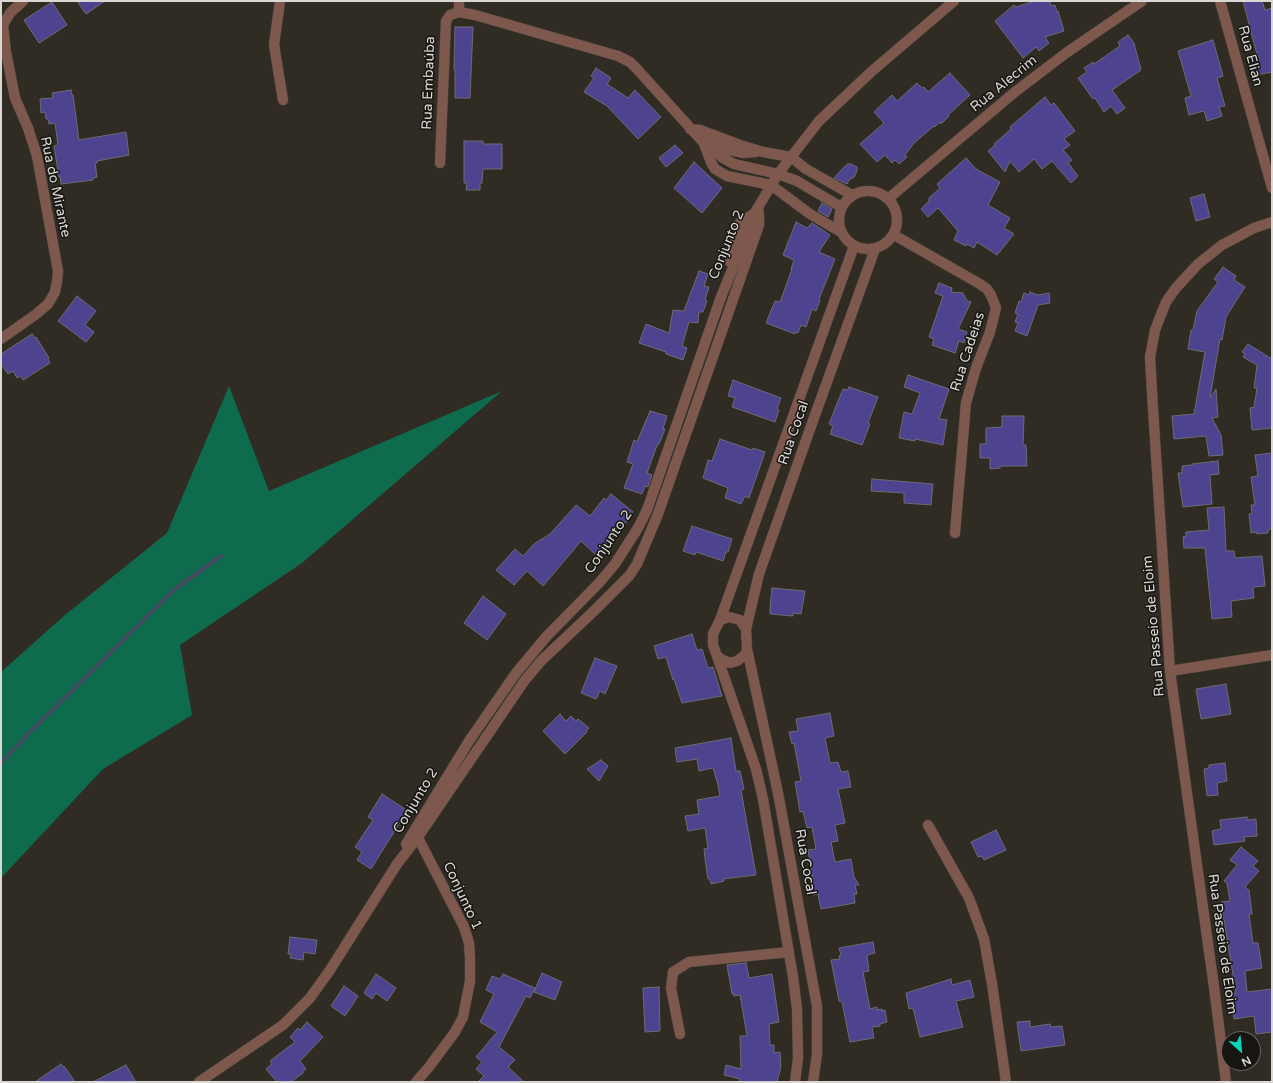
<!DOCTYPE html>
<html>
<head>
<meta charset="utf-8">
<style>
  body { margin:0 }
  #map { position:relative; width:1273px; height:1083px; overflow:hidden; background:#302c24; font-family:"Varela Round",sans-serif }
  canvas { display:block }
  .frame { position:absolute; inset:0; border:2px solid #dad8d3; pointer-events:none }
  .north { position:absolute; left:1221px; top:1031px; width:40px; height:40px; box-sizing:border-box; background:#161511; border:1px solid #64635f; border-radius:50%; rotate:153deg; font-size:11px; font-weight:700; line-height:16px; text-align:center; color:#dad8d3 }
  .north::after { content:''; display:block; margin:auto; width:14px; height:18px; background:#07d5b6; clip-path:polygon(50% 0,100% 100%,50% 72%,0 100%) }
</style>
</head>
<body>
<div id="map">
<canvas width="1273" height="1083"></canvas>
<div class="frame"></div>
<div class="north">N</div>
</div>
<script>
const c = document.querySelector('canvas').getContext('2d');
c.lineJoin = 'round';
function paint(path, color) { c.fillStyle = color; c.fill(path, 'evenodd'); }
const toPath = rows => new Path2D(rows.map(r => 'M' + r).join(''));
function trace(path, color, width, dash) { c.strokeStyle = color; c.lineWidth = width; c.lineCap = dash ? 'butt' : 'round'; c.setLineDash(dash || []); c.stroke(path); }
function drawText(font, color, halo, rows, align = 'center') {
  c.font = font + ' "Varela Round",sans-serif'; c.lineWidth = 3; c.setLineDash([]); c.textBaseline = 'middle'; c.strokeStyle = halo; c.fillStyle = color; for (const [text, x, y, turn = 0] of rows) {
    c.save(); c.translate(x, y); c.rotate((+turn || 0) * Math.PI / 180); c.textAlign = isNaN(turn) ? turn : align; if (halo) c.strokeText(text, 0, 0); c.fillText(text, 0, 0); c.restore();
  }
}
paint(toPath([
  [229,386,269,491,502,391,302,563,180,645,192,715,103,769,1,878,1,672,65,615,167,533]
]), '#0f6b4d');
trace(toPath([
  [1,763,28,734,175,589,221,556]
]), '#414b60', 4);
const building = toPath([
  [77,1,105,1,86,14,77,1],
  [1035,1,1050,1,1051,6,1055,5,1057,12,1058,11,1064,31,1045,37,1049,43,1039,51,1036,47,1023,58,995,21,1014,5,1016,7,1035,1],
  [1243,1,1262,1,1265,10,1272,8,1272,72,1256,75,1252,59,1258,58,1243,1],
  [52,2,67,25,39,43,24,20,52,2],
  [455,27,473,27,470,98,455,98,455,70,454,70,455,27],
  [1128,35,1134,43,1141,70,1112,90,1125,108,1117,114,1111,106,1104,112,1095,98,1093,99,1078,78,1087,72,1084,68,1093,62,1094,64,1120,46,1118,42,1128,35],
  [1213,40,1223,76,1217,78,1225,106,1219,107,1222,116,1207,121,1204,111,1189,115,1185,98,1191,96,1178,51,1213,40],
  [596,68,611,78,607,84,628,98,635,90,661,117,638,139,607,106,584,92,594,78,591,76,596,68],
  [950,73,970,95,948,115,949,116,941,124,939,122,935,127,934,126,914,143,905,155,907,157,899,164,895,160,892,163,885,155,877,162,860,144,884,123,874,112,892,95,897,101,917,83,922,88,924,87,928,92,950,73],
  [71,90,72,95,73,95,79,140,126,132,129,155,97,161,97,163,95,163,97,177,93,178,93,180,61,184,60,176,59,177,54,146,58,145,55,123,49,124,48,119,46,119,45,112,41,113,40,99,53,98,52,93,71,90],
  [1045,97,1051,105,1054,103,1075,131,1064,139,1070,145,1063,150,1072,160,1068,163,1078,176,1071,183,1052,161,1042,169,1034,159,1019,172,1010,161,1005,172,988,151,995,145,994,144,1011,129,1010,127,1045,97],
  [464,141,483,141,483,144,502,144,502,169,483,169,482,183,480,183,480,190,466,190,467,183,464,183,464,141],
  [675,145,683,153,666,167,659,158,675,145],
  [966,158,976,169,1000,182,988,205,1010,218,1004,228,1014,234,997,255,977,242,974,248,967,244,966,246,954,240,958,231,938,208,928,217,921,209,929,201,929,198,940,188,937,184,966,158],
  [694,162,722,188,702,213,674,188,694,162],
  [848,164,851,164,857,167,857,171,854,177,849,180,847,184,834,178,844,167,848,164],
  [1204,194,1210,217,1196,221,1190,198,1204,194],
  [822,203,832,209,828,217,818,211,822,203],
  [796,222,807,228,812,223,830,235,819,252,835,259,819,299,820,300,816,311,812,309,806,327,801,325,798,333,796,332,795,334,766,323,775,301,780,302,792,269,791,269,794,260,783,255,796,222],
  [1223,267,1236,276,1234,280,1245,287,1226,317,1222,340,1220,339,1210,398,1216,389,1218,417,1212,418,1221,435,1223,455,1209,456,1206,436,1174,439,1172,416,1194,414,1205,352,1188,349,1191,330,1193,330,1197,311,1218,282,1214,279,1223,267],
  [699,271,708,274,704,286,709,287,705,300,707,301,703,312,699,312,698,323,689,322,682,346,687,348,683,360,666,354,666,352,639,343,646,324,669,333,673,310,684,311,699,271],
  [939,283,952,288,951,292,963,293,967,301,971,302,958,329,967,332,964,343,959,341,955,353,932,345,934,339,929,337,943,296,935,293,939,283],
  [1030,292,1038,295,1049,293,1050,303,1038,305,1027,336,1015,331,1018,323,1015,322,1018,314,1015,313,1019,301,1021,302,1024,293,1029,295,1030,292],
  [77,296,96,311,85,325,94,332,86,342,58,321,77,296],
  [32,334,35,338,36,337,49,358,48,359,50,363,23,380,21,376,17,378,13,371,8,374,1,364,1,354,32,334],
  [1248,344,1272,359,1272,428,1252,430,1250,408,1254,407,1257,388,1254,388,1257,365,1243,357,1245,354,1242,352,1248,344],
  [908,375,949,389,939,419,947,420,943,445,915,439,915,441,899,438,904,412,912,414,920,393,904,387,908,375],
  [733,380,781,398,777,409,779,410,775,422,732,407,735,398,728,396,733,380],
  [849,387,878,397,868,423,870,424,862,445,830,434,833,426,829,424,834,411,843,389,848,390,849,387],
  [650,411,667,416,663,429,665,429,659,444,658,444,656,448,647,473,652,475,648,487,645,486,642,494,624,488,633,464,627,462,634,440,637,442,650,411],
  [1002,416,1024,416,1023,445,1026,445,1027,466,1000,466,1000,468,990,469,990,458,980,458,980,444,986,444,986,428,1002,427,1002,416],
  [720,439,752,450,753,448,765,452,749,498,745,496,741,504,725,498,728,488,703,478,708,460,712,461,720,439],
  [1272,453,1272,528,1268,530,1268,533,1257,534,1257,532,1251,533,1249,514,1252,513,1251,505,1255,505,1251,477,1258,476,1255,455,1272,453],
  [1218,461,1219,474,1210,475,1212,504,1183,507,1178,473,1182,473,1182,466,1192,465,1192,464,1218,461],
  [872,479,933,484,931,505,904,503,904,493,871,491,872,479],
  [611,494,633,512,628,518,629,519,596,555,581,541,543,586,527,571,514,585,496,570,515,549,523,556,534,544,550,534,576,505,590,516,604,498,606,500,611,494],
  [1224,507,1226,551,1234,551,1235,558,1262,556,1265,586,1253,587,1254,598,1231,601,1232,617,1212,619,1205,548,1184,548,1183,537,1186,536,1186,532,1209,530,1207,508,1224,507],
  [692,526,732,539,728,552,726,552,723,561,696,552,695,555,683,551,692,526],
  [772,588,805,591,801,614,793,613,793,616,770,614,770,609,772,588],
  [483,596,506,614,487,640,464,623,483,596],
  [692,634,697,650,702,649,708,668,713,667,722,696,682,703,674,679,673,680,666,657,658,659,654,646,692,634],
  [595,658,617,666,605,694,600,691,596,699,581,693,595,658],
  [1226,684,1231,714,1201,719,1196,689,1226,684],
  [830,713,834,736,825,738,830,763,838,762,841,772,848,771,851,787,838,789,845,823,835,825,838,841,831,842,835,862,851,859,854,877,859,885,855,885,857,894,854,894,855,903,821,909,818,894,813,895,811,883,813,882,808,850,816,849,812,827,807,828,803,811,800,812,795,782,801,781,794,743,792,744,789,732,798,731,796,719,830,713],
  [560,714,566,721,571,716,576,721,578,719,589,728,586,731,587,732,565,754,543,731,560,714],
  [731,738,736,771,740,771,744,789,741,790,756,875,723,879,724,881,711,884,710,879,708,879,705,859,704,849,708,848,705,828,688,831,685,816,699,814,697,800,720,796,718,785,713,768,699,771,697,759,677,762,675,748,731,738],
  [601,760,608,766,599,781,587,769,601,760],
  [1225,763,1227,781,1217,783,1218,795,1207,796,1204,769,1209,768,1209,765,1225,763],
  [382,794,402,807,407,811,371,869,357,860,362,852,355,847,373,820,368,817,382,794],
  [1247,817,1247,820,1256,819,1257,836,1244,837,1245,841,1214,845,1212,831,1221,829,1220,820,1247,817],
  [996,830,1006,850,984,860,982,856,978,857,971,842,996,830],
  [1241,847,1258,861,1253,866,1259,871,1245,887,1249,890,1252,914,1249,914,1253,943,1258,943,1262,968,1245,971,1247,992,1272,989,1272,1032,1256,1034,1254,1016,1234,1019,1233,1009,1232,1009,1230,994,1236,993,1221,902,1230,901,1227,883,1224,881,1237,865,1230,860,1241,847],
  [290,937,317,940,315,954,304,952,303,960,290,958,291,954,288,954,290,937],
  [873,942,875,953,867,955,869,971,863,972,870,1009,877,1007,877,1010,882,1009,882,1011,885,1010,887,1022,880,1024,880,1026,872,1027,874,1038,850,1042,842,1002,839,1001,831,960,840,959,839,956,841,955,839,948,873,942],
  [746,963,749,978,772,974,779,1022,769,1024,770,1045,774,1045,774,1053,780,1052,781,1067,777,1082,739,1082,740,1079,724,1075,726,1065,741,1069,740,1036,747,1036,740,995,734,996,734,994,732,994,727,965,746,963],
  [542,973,562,982,555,1000,534,992,542,973],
  [376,974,396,988,387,1001,376,993,372,999,364,993,376,974],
  [503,974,535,988,530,998,526,996,499,1047,515,1060,508,1067,524,1082,478,1082,484,1076,476,1069,482,1062,476,1057,497,1032,480,1022,494,994,486,990,492,976,500,979,503,974],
  [951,979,952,985,970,980,974,997,956,1001,963,1027,920,1037,913,1008,909,1009,906,993,951,979],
  [344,986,358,996,345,1016,331,1006,344,986],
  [659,987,660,1031,645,1032,643,988,659,987],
  [1030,1021,1030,1027,1050,1024,1051,1027,1062,1026,1065,1045,1021,1051,1017,1022,1030,1021],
  [307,1022,323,1037,300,1061,306,1069,303,1071,303,1073,291,1082,277,1082,266,1069,272,1064,270,1061,295,1042,290,1037,298,1028,300,1030,307,1022],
  [61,1064,63,1067,64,1066,75,1082,35,1082,61,1064],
  [126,1065,136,1082,93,1082,126,1065]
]);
paint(building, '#4e438e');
trace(building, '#6c6c75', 1);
const minor = toPath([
  [280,1,274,45,283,100],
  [459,1,459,12],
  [1220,1,1272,188],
  [690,129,700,130,740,145,763,152,791,157,806,169,852,195],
  [707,139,725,149,743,153,756,152],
  [704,144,711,162,715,169,720,172,727,176,771,185,810,214,841,232],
  [440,163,446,21,450,15,459,12,475,15,618,56,630,62,637,69,703,142,723,158,734,164,778,174,797,181,841,207],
  '839 220a29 29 0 1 1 58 0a29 29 0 1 1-58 0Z',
  [889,198,1015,92,1066,53,1142,1],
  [894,235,980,284,987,289,991,295,996,308,990,332,976,368,966,403,955,533],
  [730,262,739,224,743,220,754,214],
  [1,339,35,315,48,304,55,292,57,281,58,271,37,156,28,128,15,98,6,52,3,25,10,13,23,1],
  [720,620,854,246],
  [746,629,740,620,729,617,720,620,713,634,713,645,717,656,721,659,730,663,737,661,746,654,747,649,746,629,759,574,810,429,875,249],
  [747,649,778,793,817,1006,817,1054,813,1082],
  [717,656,756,769,763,799,793,977,797,1009,798,1058,795,1082],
  [1170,671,1272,655],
  [928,825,969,898,984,939,992,984,1006,1082],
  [415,832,464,927,469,943,470,958,470,981,463,1017,455,1032,429,1067,416,1082],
  [406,844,469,741,516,673,546,637,599,583,615,564,638,528,647,510,721,297,741,248,754,214,778,174,819,121,871,72,954,1],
  [680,1034,671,988,673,972,689,962,789,952],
  [199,1082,283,1025,310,998,330,970,397,864,418,837,525,680,541,661,595,610,629,576,637,564,658,514,759,225,759,216,758,208],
  [1226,1082,1214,987,1170,671,1153,409,1150,357,1155,330,1166,302,1176,288,1198,264,1222,245,1254,228,1272,222]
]);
trace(minor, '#4b4840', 11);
trace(minor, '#7e584d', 10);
drawText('14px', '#dad8d3', '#161511', [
  ["Rua Elian",1250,56,75],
  ["Rua Embaúba",429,83,-88],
  ["Rua Alecrim",1004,84,-39],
  ["Rua do Mirante",55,187,78],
  ["Conjunto 2",727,245,-68],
  ["Rua Cadeias",968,352,-72],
  ["Rua Cocal",794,433,-71],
  ["Conjunto 2",609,542,-56],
  ["Rua Passeio de Eloim",1154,626,-95],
  ["Conjunto 2",416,801,-59],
  ["Rua Cocal",805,862,80],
  ["Conjunto 1",462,896,65],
  ["Rua Passeio de Eloim",1222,944,82]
]);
</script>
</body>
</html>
